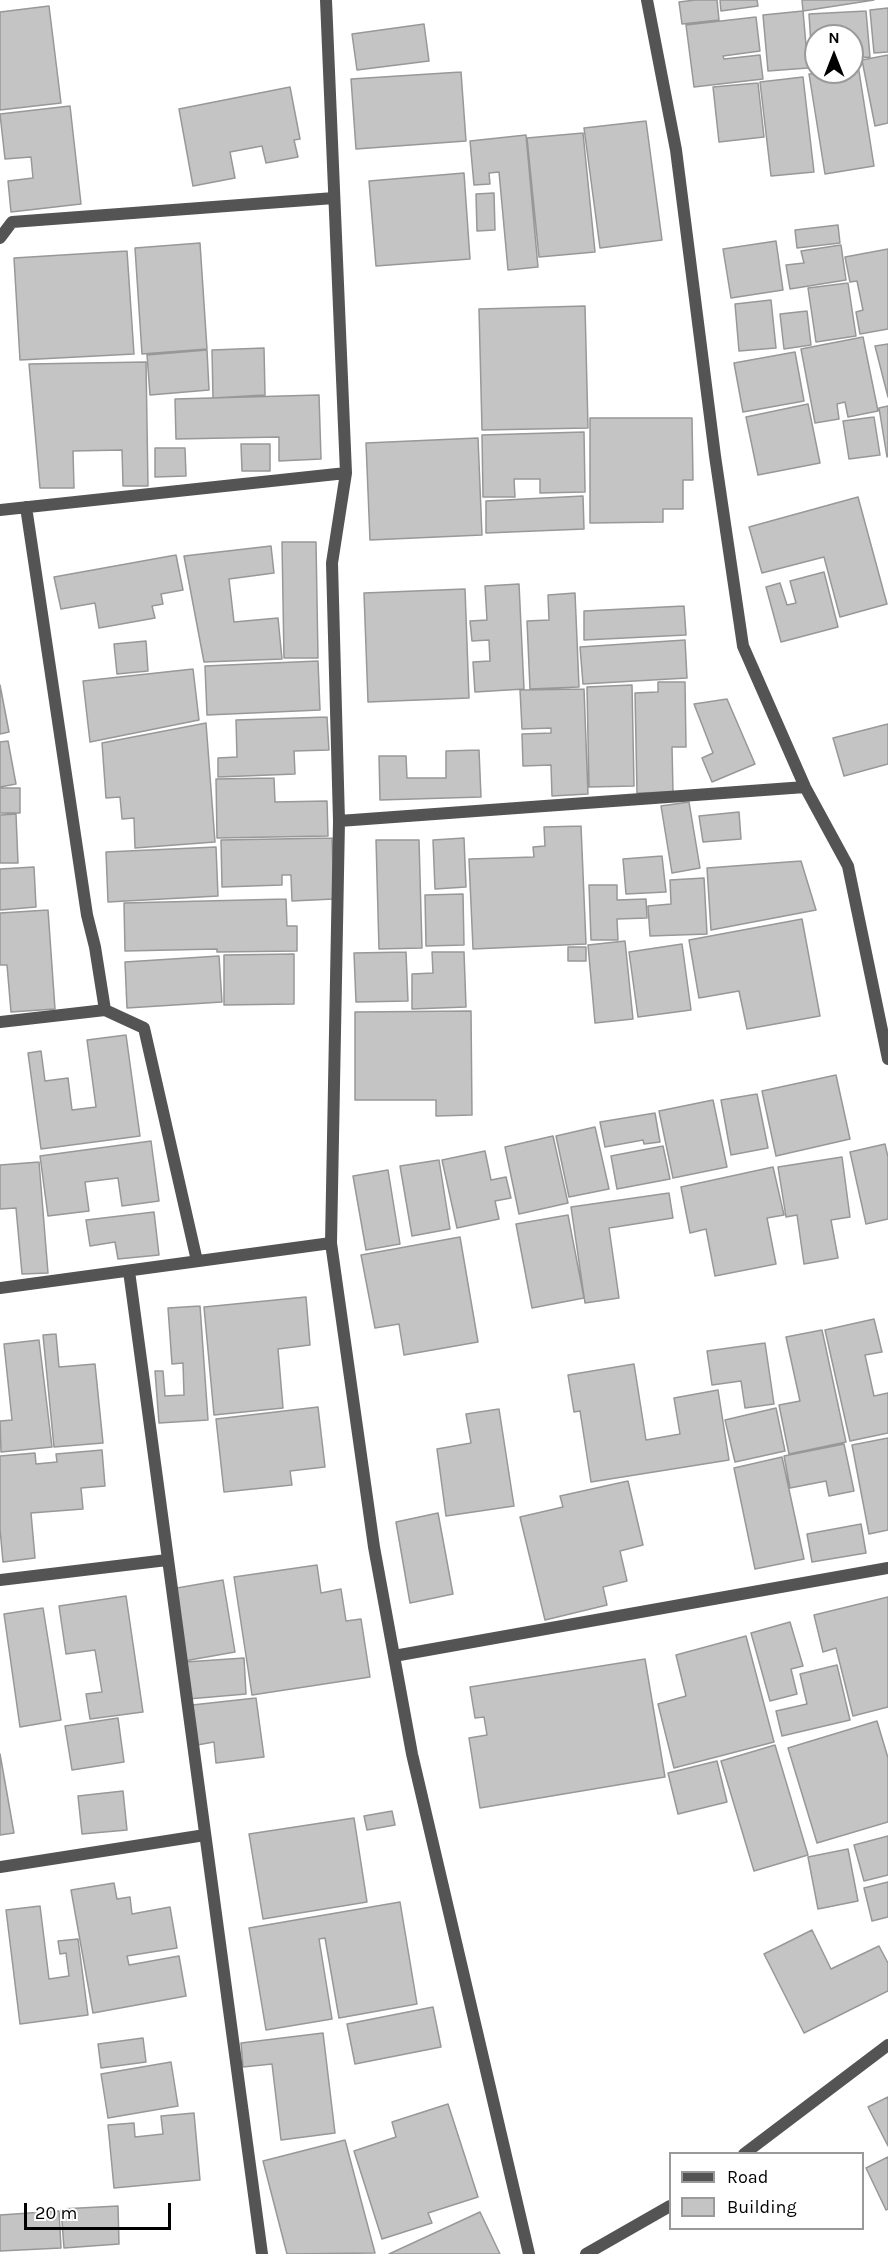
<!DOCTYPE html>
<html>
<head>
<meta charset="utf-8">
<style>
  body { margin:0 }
  #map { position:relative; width:888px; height:2254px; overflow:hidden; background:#fff; font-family:Karla,sans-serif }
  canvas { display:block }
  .legend { position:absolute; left:669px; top:2152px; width:195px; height:78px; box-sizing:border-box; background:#fff; border:2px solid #999; margin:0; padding:8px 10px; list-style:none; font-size:18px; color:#000 }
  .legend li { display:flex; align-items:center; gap:12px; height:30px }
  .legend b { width:30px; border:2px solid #999 }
  .north { position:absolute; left:804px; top:24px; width:60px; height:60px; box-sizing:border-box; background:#fff; border:2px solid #999; border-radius:50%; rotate:0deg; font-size:16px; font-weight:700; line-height:24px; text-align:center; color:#000 }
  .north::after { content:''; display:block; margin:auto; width:21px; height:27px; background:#000; clip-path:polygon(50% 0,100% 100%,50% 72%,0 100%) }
  .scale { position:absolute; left:24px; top:2203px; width:147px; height:27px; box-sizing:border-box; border:3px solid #000; border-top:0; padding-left:8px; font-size:18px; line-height:21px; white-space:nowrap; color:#000; -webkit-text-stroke:4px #fff; paint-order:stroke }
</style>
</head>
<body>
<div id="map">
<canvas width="888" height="2254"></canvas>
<ul class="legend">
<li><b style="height:8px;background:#545454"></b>Road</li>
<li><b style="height:16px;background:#c4c4c4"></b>Building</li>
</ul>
<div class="north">N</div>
<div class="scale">20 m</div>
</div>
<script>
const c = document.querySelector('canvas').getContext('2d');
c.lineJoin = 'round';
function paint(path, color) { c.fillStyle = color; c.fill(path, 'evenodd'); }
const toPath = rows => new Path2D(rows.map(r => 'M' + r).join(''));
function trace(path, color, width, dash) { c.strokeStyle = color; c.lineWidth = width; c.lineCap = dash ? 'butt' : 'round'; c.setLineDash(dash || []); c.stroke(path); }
const building = toPath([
  [695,0,717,0,719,20,682,24,679,2,695,0],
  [720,0,757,0,758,6,721,11,720,0],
  [802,0,874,0,803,11,802,0],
  [49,6,61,103,0,110,0,12,49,6],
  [888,8,888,52,874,53,870,10,888,8],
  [803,11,808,68,768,71,763,15,803,11],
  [866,11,870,57,852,58,852,36,816,36,816,60,812,60,809,14,866,11],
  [756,17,760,51,723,56,724,59,760,55,763,79,694,87,686,25,756,17],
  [424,24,429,61,357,70,352,34,424,24],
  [888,55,888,123,875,126,862,60,888,55],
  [858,65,874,166,825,174,809,74,852,72,852,66,858,65],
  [461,72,466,141,356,149,351,79,461,72],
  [803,77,814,172,771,176,760,82,803,77],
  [758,83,764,137,719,142,713,87,758,83],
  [290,87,300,139,294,140,298,157,266,163,262,146,230,152,235,178,193,186,179,109,290,87],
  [70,106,81,204,11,212,8,181,33,178,31,157,5,159,0,114,70,106],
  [646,121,662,240,600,248,584,128,646,121],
  [583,133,595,252,539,257,527,138,583,133],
  [526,135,538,267,508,270,499,172,489,173,490,184,474,185,470,141,526,135],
  [464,173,470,259,376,266,369,181,464,173],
  [494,193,495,230,477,231,476,194,494,193],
  [838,225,840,243,797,248,795,230,838,225],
  [776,241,783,290,731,298,723,249,776,241],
  [200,243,207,349,142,354,135,248,200,243],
  [841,245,846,280,790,289,786,265,804,263,801,251,841,245],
  [888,249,888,329,860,334,856,312,863,310,857,281,850,282,845,257,888,249],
  [127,251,134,354,20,360,14,258,127,251],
  [848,283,856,336,816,342,808,288,848,283],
  [771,300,776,348,739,351,735,304,771,300],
  [585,306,588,428,482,430,479,309,585,306],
  [807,311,811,345,784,349,780,314,807,311],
  [863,337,878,411,848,417,845,402,837,404,839,419,815,423,801,349,863,337],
  [888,344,888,397,875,346,888,344],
  [264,348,265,395,213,398,212,350,264,348],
  [207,350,209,390,150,395,147,355,207,350],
  [795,352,804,401,743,412,734,363,795,352],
  [146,362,148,486,123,486,122,450,73,451,74,488,40,488,29,364,146,362],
  [319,395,321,459,279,461,279,437,176,439,175,399,319,395],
  [808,404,820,463,758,475,746,417,808,404],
  [888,406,888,456,887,457,879,408,888,406],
  [874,417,880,455,849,459,843,421,874,417],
  [590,418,692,418,693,480,683,480,683,509,663,509,663,522,590,523,590,418],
  [584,432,585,492,540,493,540,479,514,479,515,497,483,497,482,435,584,432],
  [478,438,482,535,370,540,366,443,478,438],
  [241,444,270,444,270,471,242,471,241,444],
  [155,448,185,448,186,476,155,477,155,448],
  [583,496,584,529,486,533,486,501,583,496],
  [858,497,887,604,840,617,824,557,762,573,749,527,858,497],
  [282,542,316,542,318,658,284,658,282,542],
  [271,546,274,573,229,579,234,622,278,618,282,659,204,662,184,556,271,546],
  [176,555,183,590,161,594,163,604,152,606,155,618,99,628,95,603,61,609,54,577,176,555],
  [824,572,838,627,781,642,766,587,780,583,787,605,796,603,790,581,824,572],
  [519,584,524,689,475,692,473,662,490,661,489,640,472,641,470,621,487,620,485,586,519,584],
  [465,589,469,698,368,702,364,593,465,589],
  [575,593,579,687,530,689,527,621,549,620,548,595,575,593],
  [684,606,686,635,584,640,584,611,684,606],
  [685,640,687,678,583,684,580,647,685,640],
  [146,641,148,671,117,674,114,644,146,641],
  [318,661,320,710,207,715,205,666,318,661],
  [193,669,199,720,90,742,83,681,193,669],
  [658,682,685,682,686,747,672,747,673,792,637,793,635,693,658,692,658,682],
  [0,685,9,732,0,734,0,685],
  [632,685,634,786,589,787,587,687,632,685],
  [584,689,588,794,552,796,551,765,523,766,522,734,551,733,551,728,522,729,520,690,584,689],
  [727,699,755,764,712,782,702,758,713,753,694,704,727,699],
  [327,717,329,750,294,751,295,774,218,777,218,758,237,757,236,720,327,717],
  [206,723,215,842,135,848,134,818,122,819,120,797,106,798,102,743,206,723],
  [888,724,888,764,844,776,833,738,888,724],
  [8,741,16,784,0,787,0,742,8,741],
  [479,750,481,797,380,800,379,756,406,756,407,778,446,778,446,751,479,750],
  [274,778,275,802,327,801,328,836,217,838,216,779,274,778],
  [0,788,20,788,20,813,0,813,0,788],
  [689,802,700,868,672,873,661,806,689,802],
  [739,812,741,839,703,842,699,816,739,812],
  [16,814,18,863,0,863,0,815,16,814],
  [581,826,586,944,473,949,469,859,534,857,533,847,545,846,544,827,581,826],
  [332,838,334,899,292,901,291,875,282,875,282,885,222,887,221,840,332,838],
  [464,838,466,887,435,889,433,840,464,838],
  [376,840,419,840,422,948,379,949,376,840],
  [216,847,218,896,108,902,106,852,216,847],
  [662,856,666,892,626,894,623,859,662,856],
  [801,861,816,910,711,930,707,868,801,861],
  [34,867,36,907,0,910,0,869,34,867],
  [704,878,707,934,650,936,648,906,671,904,670,880,704,878],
  [589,885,617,885,617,900,646,899,647,918,617,919,618,940,591,940,589,885],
  [463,894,464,945,426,946,425,895,463,894],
  [286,899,287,926,297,926,297,951,217,952,217,949,125,951,124,903,286,899],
  [48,910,55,1009,11,1012,7,965,0,965,0,913,48,910],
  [802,919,820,1016,747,1029,739,991,699,998,689,940,802,919],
  [625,941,633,1019,595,1023,588,945,625,941],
  [682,944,691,1010,638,1017,629,952,682,944],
  [568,947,586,947,586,961,568,961,568,947],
  [406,952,408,1001,356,1002,354,953,406,952],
  [432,952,464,952,466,1007,412,1009,412,974,433,973,432,952],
  [294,954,294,1004,224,1005,224,955,294,954],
  [219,956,222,1002,127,1008,125,962,219,956],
  [471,1011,472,1115,436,1116,436,1100,355,1100,355,1012,471,1011],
  [126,1035,140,1136,41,1149,28,1053,41,1051,45,1081,68,1078,72,1110,96,1107,87,1040,126,1035],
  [836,1075,850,1139,776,1156,762,1091,836,1075],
  [757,1094,768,1148,731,1155,721,1100,757,1094],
  [713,1100,727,1167,673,1178,659,1111,713,1100],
  [655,1113,660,1142,644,1144,643,1140,605,1147,600,1122,655,1113],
  [595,1127,609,1189,569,1197,556,1136,595,1127],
  [553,1136,568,1203,519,1214,505,1147,553,1136],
  [151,1141,159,1201,122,1206,118,1178,85,1182,89,1211,48,1216,40,1156,151,1141],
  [885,1144,888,1157,888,1219,866,1224,850,1152,885,1144],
  [663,1146,670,1179,617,1189,611,1156,663,1146],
  [485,1151,491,1180,506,1177,511,1198,495,1201,499,1219,457,1228,442,1160,485,1151],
  [842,1157,850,1217,831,1220,838,1258,804,1264,797,1215,786,1217,778,1167,842,1157],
  [439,1160,450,1229,412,1236,400,1166,439,1160],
  [39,1162,48,1273,22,1274,16,1208,0,1209,0,1165,39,1162],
  [773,1167,784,1215,767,1218,776,1264,715,1276,706,1229,690,1233,681,1187,773,1167],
  [388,1170,400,1244,366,1250,353,1176,388,1170],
  [669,1193,673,1218,609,1228,619,1298,585,1303,571,1207,669,1193],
  [154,1212,159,1255,118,1259,115,1242,90,1246,86,1220,154,1212],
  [568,1215,584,1298,532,1308,516,1224,568,1215],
  [460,1237,478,1342,404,1355,399,1324,375,1328,361,1255,460,1237],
  [306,1297,310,1345,278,1349,283,1408,214,1415,204,1307,306,1297],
  [200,1306,208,1420,159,1423,155,1371,163,1371,165,1396,184,1395,183,1363,172,1364,168,1308,200,1306],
  [874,1319,882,1352,865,1355,874,1396,888,1393,888,1433,850,1441,825,1330,874,1319],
  [822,1330,846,1442,789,1454,779,1405,800,1401,786,1337,822,1330],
  [56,1334,59,1367,95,1364,103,1443,54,1447,43,1335,56,1334],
  [39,1340,52,1447,1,1452,0,1421,12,1420,4,1344,39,1340],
  [765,1343,774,1404,745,1408,741,1381,712,1385,707,1351,765,1343],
  [634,1364,646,1440,680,1434,674,1398,718,1390,729,1460,591,1482,580,1411,574,1412,568,1375,634,1364],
  [318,1407,325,1467,290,1471,292,1485,224,1492,216,1419,318,1407],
  [776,1408,785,1451,735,1462,725,1420,776,1408],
  [499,1409,514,1506,446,1516,437,1449,471,1443,466,1414,499,1409],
  [888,1438,888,1530,869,1534,852,1445,888,1438],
  [844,1444,854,1491,829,1496,826,1481,790,1488,784,1456,844,1444],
  [102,1450,105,1486,81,1488,83,1509,31,1513,35,1558,3,1562,0,1529,0,1456,35,1453,36,1464,57,1462,56,1454,102,1450],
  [782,1457,804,1559,755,1569,734,1468,782,1457],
  [628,1481,643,1545,620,1551,627,1581,603,1587,607,1605,545,1620,520,1517,563,1507,560,1496,628,1481],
  [438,1513,453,1594,410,1603,396,1522,438,1513],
  [861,1524,866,1553,812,1562,807,1534,861,1524],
  [317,1565,321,1593,341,1589,346,1621,361,1619,370,1677,252,1695,234,1577,317,1565],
  [223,1580,235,1652,184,1661,171,1589,223,1580],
  [126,1596,143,1712,90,1719,86,1694,102,1692,95,1650,66,1654,59,1606,126,1596],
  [888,1597,888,1707,853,1716,836,1648,823,1652,814,1615,888,1597],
  [43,1608,61,1720,20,1727,4,1614,43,1608],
  [790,1622,803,1666,791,1669,797,1694,770,1701,751,1633,790,1622],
  [746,1636,774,1742,674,1768,658,1704,686,1696,676,1655,746,1636],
  [244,1658,246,1694,188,1699,185,1662,244,1658],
  [645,1659,665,1777,480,1808,469,1738,487,1735,484,1717,475,1718,470,1687,645,1659],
  [837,1665,850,1720,782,1736,776,1711,807,1704,800,1674,837,1665],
  [256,1698,264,1757,216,1763,214,1742,197,1745,192,1705,256,1698],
  [118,1718,124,1762,72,1770,65,1726,118,1718],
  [877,1721,888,1758,888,1822,817,1843,788,1748,877,1721],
  [775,1745,808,1855,754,1871,721,1761,775,1745],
  [0,1754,14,1833,0,1835,0,1754],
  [717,1761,727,1802,678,1814,668,1773,717,1761],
  [123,1791,127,1830,82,1834,78,1796,123,1791],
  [392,1811,395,1825,367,1830,364,1816,392,1811],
  [354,1818,367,1902,263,1919,249,1834,354,1818],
  [888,1836,888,1875,864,1881,854,1845,888,1836],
  [848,1849,858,1901,818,1909,808,1857,848,1849],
  [888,1882,888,1917,872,1921,864,1888,888,1882],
  [114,1883,117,1899,130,1897,132,1914,170,1907,177,1948,127,1956,129,1965,179,1956,186,1996,93,2013,71,1890,114,1883],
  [400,1902,417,2004,339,2018,325,1938,319,1939,332,2019,266,2030,249,1928,400,1902],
  [40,1906,49,1979,69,1976,66,1953,60,1954,58,1941,78,1939,88,2015,20,2024,6,1910,40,1906],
  [812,1930,831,1969,879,1946,888,1963,888,1991,804,2033,764,1954,812,1930],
  [433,2007,441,2047,355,2064,347,2024,433,2007],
  [323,2033,335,2133,281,2140,272,2064,243,2067,241,2043,323,2033],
  [143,2038,146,2062,101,2068,98,2044,143,2038],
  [171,2062,178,2106,108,2118,101,2074,171,2062],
  [888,2097,888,2146,868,2107,888,2097],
  [448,2104,478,2197,428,2213,432,2223,382,2239,354,2151,396,2137,392,2122,448,2104],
  [194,2113,200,2180,114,2188,108,2125,134,2123,135,2137,163,2134,161,2116,194,2113],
  [345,2140,375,2253,287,2254,263,2161,345,2140],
  [888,2157,888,2209,886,2210,866,2168,888,2157],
  [118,2206,119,2244,64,2248,61,2209,118,2206],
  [59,2211,61,2248,0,2251,0,2215,59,2211],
  [480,2212,500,2254,389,2254,480,2212]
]);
paint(building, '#c4c4c4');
trace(building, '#989898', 1.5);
trace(toPath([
  [326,0,346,473,332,563,339,821,331,1243,374,1547,412,1754,529,2254],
  [647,0,676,150,715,456,743,646,805,787,848,866,888,1059],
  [0,238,12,222,334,198],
  [26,507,87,915,95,947,105,1010,144,1028,197,1261],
  [0,510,346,473],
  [339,821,805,787],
  [0,1022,105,1010],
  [129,1271,262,2254],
  [0,1288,331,1243],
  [0,1580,167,1560],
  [394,1656,888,1568],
  [0,1867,205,1835],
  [744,2154,888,2045],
  [586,2254,670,2206]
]), '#545454', 12);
</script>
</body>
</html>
